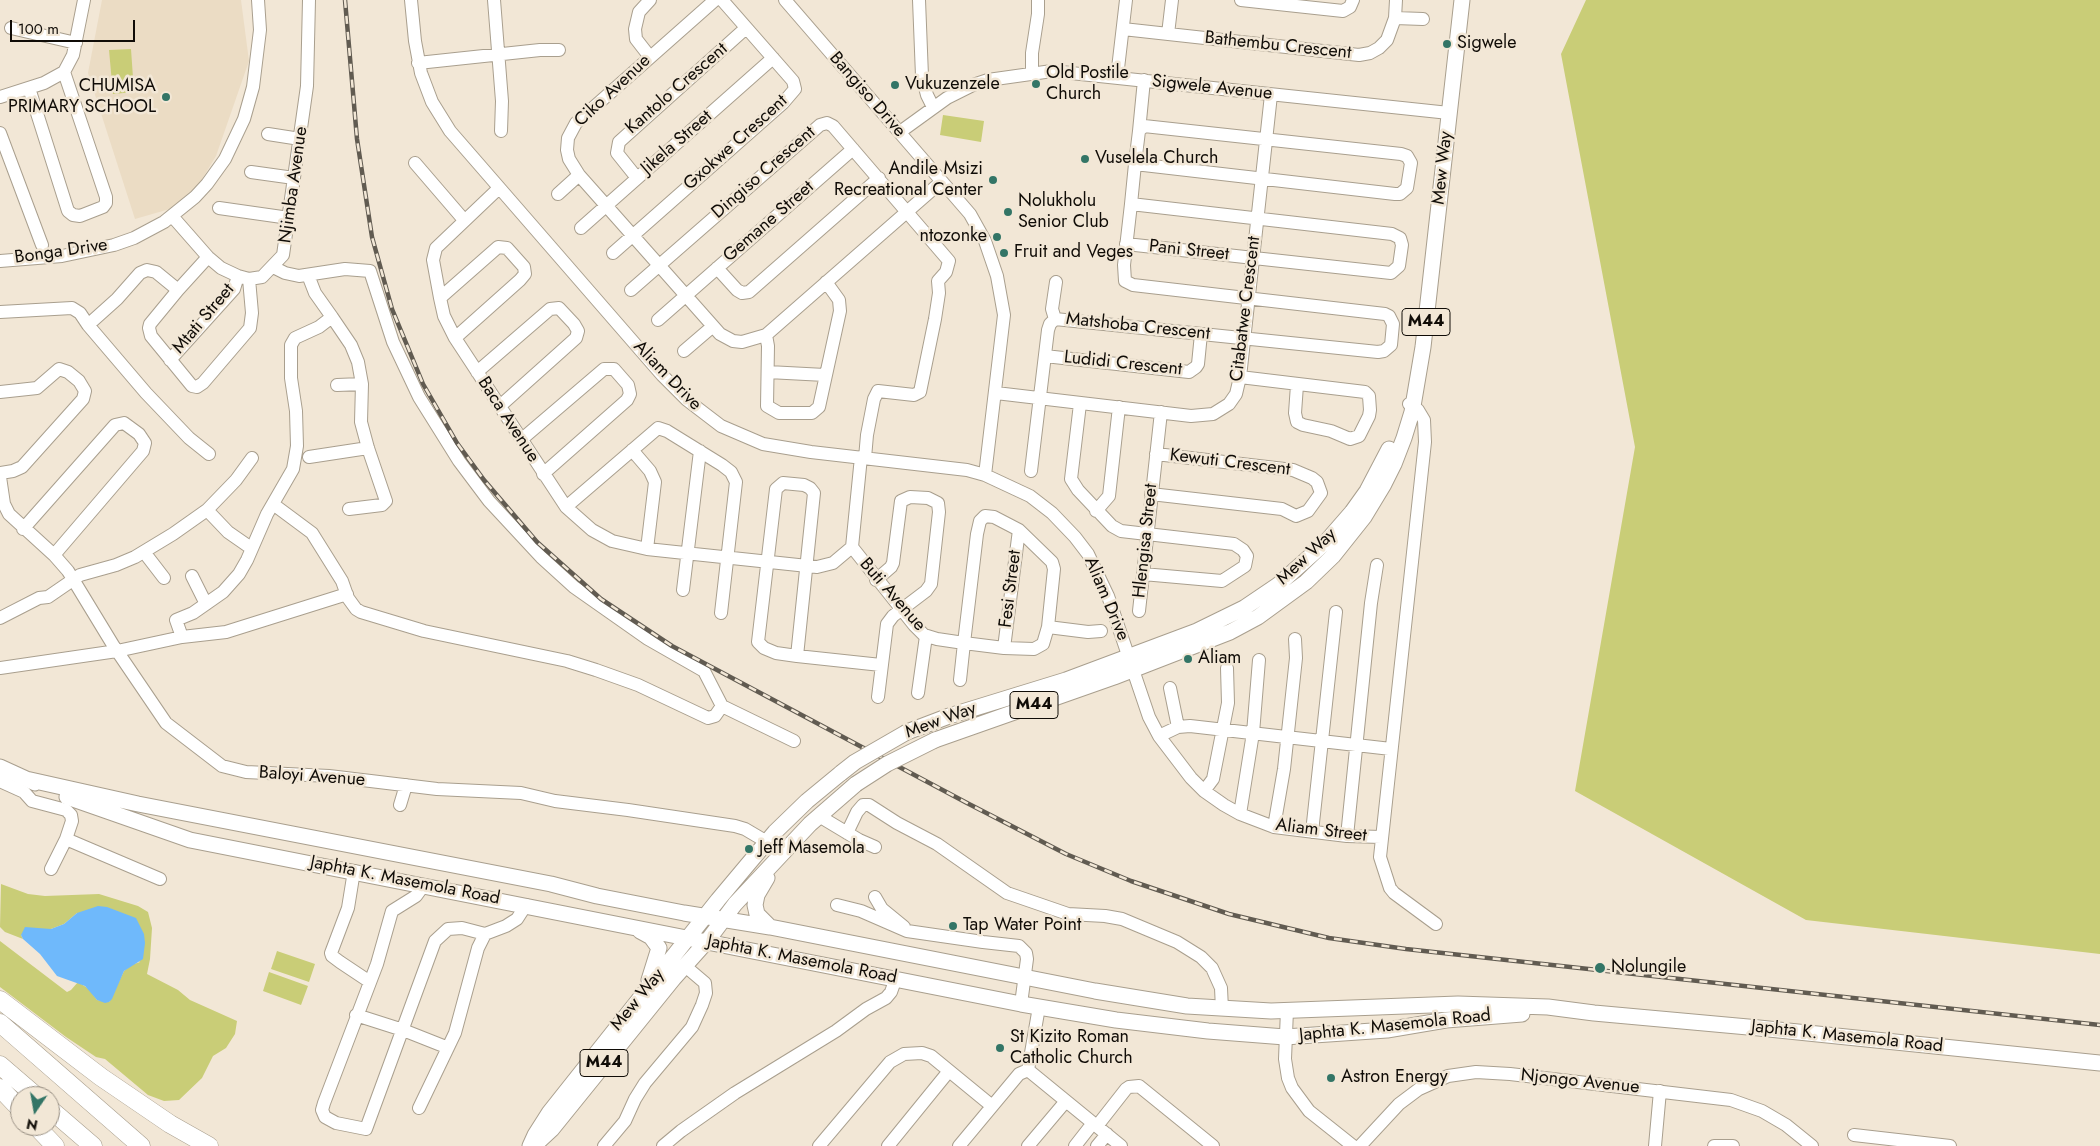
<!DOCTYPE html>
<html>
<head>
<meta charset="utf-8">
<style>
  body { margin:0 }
  #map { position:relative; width:2100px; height:1146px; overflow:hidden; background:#f2e7d6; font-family:Jost,sans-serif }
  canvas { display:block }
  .north { position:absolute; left:10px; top:1086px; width:50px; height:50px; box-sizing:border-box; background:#f2e7d6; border:1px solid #988f83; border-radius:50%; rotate:192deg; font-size:14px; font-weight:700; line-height:20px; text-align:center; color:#100c07 }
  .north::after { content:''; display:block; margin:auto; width:18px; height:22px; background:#337566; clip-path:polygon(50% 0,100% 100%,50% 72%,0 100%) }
  .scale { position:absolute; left:10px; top:20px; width:125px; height:22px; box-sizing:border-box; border:2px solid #100c07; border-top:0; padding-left:6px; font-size:15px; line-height:18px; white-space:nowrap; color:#100c07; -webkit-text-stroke:4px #f2e7d6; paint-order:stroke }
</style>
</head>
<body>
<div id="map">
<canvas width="2100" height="1146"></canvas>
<div class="north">N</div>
<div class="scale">100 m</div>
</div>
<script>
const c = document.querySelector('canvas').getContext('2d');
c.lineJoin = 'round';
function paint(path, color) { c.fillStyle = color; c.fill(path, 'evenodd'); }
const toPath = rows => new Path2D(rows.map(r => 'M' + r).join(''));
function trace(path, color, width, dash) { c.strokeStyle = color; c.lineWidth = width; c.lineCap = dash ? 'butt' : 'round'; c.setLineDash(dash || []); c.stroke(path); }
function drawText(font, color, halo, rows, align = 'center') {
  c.font = font + ' Jost,sans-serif'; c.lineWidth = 5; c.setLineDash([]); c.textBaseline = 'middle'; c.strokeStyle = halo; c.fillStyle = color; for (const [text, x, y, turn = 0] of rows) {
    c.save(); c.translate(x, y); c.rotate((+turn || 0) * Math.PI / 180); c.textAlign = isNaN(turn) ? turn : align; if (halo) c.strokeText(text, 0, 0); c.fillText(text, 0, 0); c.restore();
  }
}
paint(toPath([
  [102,0,241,0,249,61,216,156,187,204,135,219,88,73]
]), '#ebdcc4');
paint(toPath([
  [1586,0,2100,0,2100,954,1806,920,1575,791,1635,447,1561,54],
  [131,49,134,92,113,94,109,50],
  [943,115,984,121,981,142,940,135],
  [1,884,28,894,45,896,99,894,138,906,148,912,152,928,150,959,147,974,178,990,190,1000,237,1021,235,1034,226,1048,213,1056,202,1078,179,1100,164,1101,148,1095,105,1059,96,1057,66,1037,0,987,0,941,67,992,71,990,78,982,89,989,97,1000,109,1002,124,971,131,965,140,962,77,913,64,924,51,929,21,935,23,939,5,932,0,927],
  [277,951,315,964,309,982,271,969],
  [269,972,308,986,301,1005,263,991]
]), '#c9cd77');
paint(toPath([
  [98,906,107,907,136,918,144,934,145,943,143,959,124,971,112,999,109,1002,105,1003,97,1000,85,986,57,976,40,954,23,939,21,935,25,927,51,929,64,924,77,913]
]), '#6fb9fb');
const minor = toPath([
  [411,0,415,41,421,73,432,102,450,131,662,375,687,400,721,426,763,444,811,452,967,470,985,475,1030,496,1052,513,1075,537,1088,554,1108,596,1149,717,1159,736,1191,778,1204,791,1224,805,1240,814,1274,827,1347,836,1381,837],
  [494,0,502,101,501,131],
  [715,0,576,123,568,138,567,150,569,159,579,175,720,334,733,341,742,342,766,335,941,182],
  [785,0,970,214,985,241,997,276,1004,315,985,475],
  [919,0,922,76,927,95,933,107],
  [1241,0,1343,11,1350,7,1353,0],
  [1395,18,1423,19],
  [11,28,76,43],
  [1123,29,1359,55,1370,53,1379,48,1387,40,1395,18,1396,0],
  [1168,34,1172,0],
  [650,57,636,39,635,29,639,12,650,0],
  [418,63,540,50,559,50],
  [1032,72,1032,53,1038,14,1038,0],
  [1117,77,1126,0],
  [29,88,68,211,73,215,80,216,103,207,106,203,106,197,64,72],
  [0,97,44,83,64,72,73,55,84,0],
  [1139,131,1144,80],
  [900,132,947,98,973,85,988,80,1052,71,1449,113],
  [0,133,42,245],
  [268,134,300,139],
  [415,163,464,220],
  [251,172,294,178],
  [637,178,617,153,619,142,746,28],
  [498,189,436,248,433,260,440,298,444,316,455,338,566,507,592,530,612,541,647,549,817,567,833,563,852,547],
  [558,194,579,175],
  [219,208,289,218],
  [172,216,208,257,221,268,238,276,249,279,262,277,283,255,307,86,309,0],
  [581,228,773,58],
  [1126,244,1391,273,1399,266,1402,245,1400,238,1392,234,1131,204],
  [613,253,783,103,795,89,793,81,722,0],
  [208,257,178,290,150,324,149,328,151,336,192,386,197,387,203,383,250,328,252,313,249,279],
  [0,261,62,256,114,245,134,238,164,222,195,197,207,184,225,159,244,119,253,87,260,30,258,0],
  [273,267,285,273,299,276,345,269,370,271,393,342,419,397,459,461,489,501,541,557,574,587,648,639,704,671,722,706],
  [717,268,737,290,742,293,749,292,879,178],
  [308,275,315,293,332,317],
  [631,290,820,125,827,123,833,126,949,261,946,272,938,281,939,293,935,319,920,392,914,395,878,391,874,399,867,435,865,458],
  [440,298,498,247,507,248,524,267,525,274,520,280,455,338],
  [0,312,72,308,80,313,88,325,117,299,140,273,147,270,156,272,178,290],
  [1055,319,1052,309,1056,282],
  [658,320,853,149],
  [88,325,146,393,189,438,209,454],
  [766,335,768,346,767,406,779,413,812,413,819,407,840,311,839,300,826,282],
  [684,351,712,327],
  [1045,356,1189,372,1196,367,1198,364,1201,334],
  [170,360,234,289,238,276],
  [477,372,550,309,559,308,574,324,578,331,576,338,500,406],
  [768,372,825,375],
  [1240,377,1365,392,1369,396,1370,410,1369,416,1359,436,1350,439,1331,431,1303,425,1297,422,1295,413,1297,385],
  [337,385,362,384],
  [0,392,37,388,59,369,68,372,79,381,85,391,83,399,22,467,13,471,0,473],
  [996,393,1191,416,1213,414,1229,404,1236,394,1240,377,1271,95],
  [1080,404,1071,479,1078,490,1112,526,1121,531,1234,544,1243,550,1247,556,1245,566,1222,581,1143,574],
  [1409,404,1418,410,1424,420,1425,442,1380,857,1390,888,1394,893,1436,924],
  [522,439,604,369,614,369,628,385,630,394,627,400,543,474],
  [632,450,650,471,655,482,647,549],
  [309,457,368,448],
  [1031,471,1048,330,1050,324,1055,319,1378,352,1384,351,1391,345,1393,324,1389,316,1385,314,1133,285,1125,281,1124,265,1131,204,1135,164,1139,131,1144,126,1401,154,1407,156,1411,163,1407,188,1400,194,1395,194,1135,164],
  [0,477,4,504,9,514,54,555,68,571,113,645,166,723,222,766,246,772,329,776,437,789,521,793,555,801,628,810,735,826,745,829,767,842],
  [1151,494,1282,509,1296,516,1308,511,1321,493,1317,482,1312,478,1293,470,1156,454],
  [273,504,312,533,342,581,348,598,356,609,361,612,424,631,567,661,596,670,638,685,708,718,715,716,722,706,794,741],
  [566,507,658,428,667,431,722,465,731,472,736,482,721,613],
  [207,510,228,532,251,548],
  [1096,511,1109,496,1119,407],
  [23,529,115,425,124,423,139,434,145,443,143,451,54,555],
  [852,547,914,625,924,635,937,639,964,643,1004,648,1034,649,1043,644,1048,627,1054,569,1052,562,1019,530,994,517,985,516,980,521,977,534,964,643,960,680],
  [852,547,861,457],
  [144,552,164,578],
  [192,576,206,604],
  [876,580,891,567,893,563,901,501,910,497,928,498,938,503,939,512,931,584,926,591,893,616,887,624,878,697],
  [683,590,700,451],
  [1139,611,1161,412],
  [0,618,39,598,48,597,80,575,116,565,135,557,173,534,207,510,236,480,252,458],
  [1048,627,1088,632,1101,631],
  [182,637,176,620,193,613,223,592,239,574,247,560,267,514,293,469,297,446,296,411,291,378,291,345,295,338,319,327,332,317,351,345,358,362,362,384,361,422,368,448,386,501,382,505,349,509],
  [1004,648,1019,530],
  [797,656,814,493,810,488,804,485,783,483,776,489,758,642,764,648,776,653,797,656,881,665],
  [0,668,117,651,182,637,226,632,347,594],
  [1170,688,1178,727],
  [918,693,926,636],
  [1159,736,1178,727,1190,726,1391,749],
  [5,770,2,782,24,792,32,801,66,810,71,815,72,821,66,839,51,869],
  [1204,791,1213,779,1228,703,1227,668],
  [400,805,406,785],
  [1240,814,1253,733,1259,660],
  [819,816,859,840,875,847],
  [1274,827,1284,769,1296,658,1295,639],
  [1312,832,1336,612],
  [847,833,857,812,863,805,869,805,897,823,937,844,1007,893,1068,914,1105,916,1122,919,1177,942,1201,957,1212,968,1221,988,1222,1009],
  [1347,836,1371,603,1377,565],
  [66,839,160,879],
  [354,871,348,908,331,953,332,956,340,962,370,982],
  [424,885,416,896,392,911,377,964,324,1103,322,1110,325,1117,336,1123,366,1129,435,941,448,929,462,928,485,934],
  [875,897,882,909,904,927],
  [837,905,861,911,907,931,983,942,1019,946,1026,953,1027,959,1021,1004],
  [1287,1010,1285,1059,1288,1078,1292,1088,1309,1111,1353,1146],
  [356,1015,403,1030,446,1047],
  [1028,1070,1121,1146],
  [1028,1070,1039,1007],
  [419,1108,455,1033,478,948,485,934,506,926,517,919,526,905],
  [1097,1126,1126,1089,1129,1087,1139,1086,1213,1146],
  [1854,1135,1950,1146],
  [604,1146,625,1121,635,1099,645,1083,692,1027,702,1005,706,993,705,983,685,966],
  [663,1146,681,1131,735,1093,836,1031,866,1009,886,998,891,992,896,978],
  [819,1146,890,1062,904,1054,922,1053,931,1056,992,1106],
  [888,1146,949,1071],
  [959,1146,1019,1074,1028,1070],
  [1028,1146,1066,1101],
  [1075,1146,1093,1123],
  [1097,1146,1107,1134],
  [1360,1146,1399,1104,1419,1089,1448,1076,1476,1072,1510,1074,1731,1100,1762,1111,1786,1125,1812,1146],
  [1655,1146,1660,1091],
  [1714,1146,1733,1146]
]);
const major = toPath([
  [907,732,949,716,1066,680,1197,631,1244,608,1278,585,1325,543,1352,512,1367,491,1389,449],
  [935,740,1114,677,1230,632,1258,617,1306,582,1333,556,1364,517,1384,484,1394,464,1404,438,1412,412,1423,347,1462,0],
  [0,767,35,783],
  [26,779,138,804,551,884,597,896,684,913,770,927,1095,991,1187,1006,1271,1011,1458,1004,1548,1007,1594,1013,1759,1028,2100,1063],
  [67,797,190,840,1021,1004,1116,1020,1208,1031,1285,1037,1387,1030,1446,1020,1522,1014],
  [767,878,757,895,755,905,757,914,770,927],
  [640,931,651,937,659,948,649,980],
  [538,1142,552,1129,674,978,708,940,735,904,810,824,856,784],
  [530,1146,535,1135,549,1113,718,900,775,832,807,801,841,773]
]);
const highway = toPath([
  [0,1000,101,1077,170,1124,209,1146],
  [0,1023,141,1146],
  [0,1065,36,1096],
  [0,1088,20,1109],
  [50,1109,93,1146],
  [36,1126,55,1146]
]);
trace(minor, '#a99f8e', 14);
trace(major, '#a99f8e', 17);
trace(highway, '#a99f8e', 19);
trace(minor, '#fff', 12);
trace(major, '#fff', 15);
trace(highway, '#fff', 18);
const rail = toPath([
  [345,0,357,139,372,237,392,309,423,384,457,443,484,480,537,542,601,599,672,646,967,803,1066,854,1131,881,1229,914,1329,938,1406,949,2100,1025]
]);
trace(rail, '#615b51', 4.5);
trace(rail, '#f2e7d6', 2.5, [8]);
const majorBridge = toPath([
  [841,773,855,762,907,732],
  [856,784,887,764,935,740]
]);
trace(majorBridge, '#a99f8e', 17, []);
trace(majorBridge, '#fff', 15);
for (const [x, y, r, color] of [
  [1447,44,5,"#337566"],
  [1036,84,5,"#337566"],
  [895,85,5,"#337566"],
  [166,97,5,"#337566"],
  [1085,159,5,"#337566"],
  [993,180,5,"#337566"],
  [1008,212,5,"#337566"],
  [997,237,5,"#337566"],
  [1004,253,5,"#337566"],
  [1188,659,5,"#337566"],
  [749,849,5,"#337566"],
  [953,926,5,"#337566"],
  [1600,968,6,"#337566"],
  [1000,1048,5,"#337566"],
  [1331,1078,5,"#337566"]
]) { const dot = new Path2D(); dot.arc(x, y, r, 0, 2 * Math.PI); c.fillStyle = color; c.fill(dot); trace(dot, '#f2e7d6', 2); }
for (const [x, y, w] of [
  [1426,322,48],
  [1034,705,48],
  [604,1063,48]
]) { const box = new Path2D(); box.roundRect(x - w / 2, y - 13.5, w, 27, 4); c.fillStyle = '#f2e7d6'; c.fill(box); trace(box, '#100c07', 1); }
drawText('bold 16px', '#100c07', null, [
  ["M44",1426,322],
  ["M44",1034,705],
  ["M44",604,1063]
]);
drawText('18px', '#100c07', '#f2e7d6', [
  ["Sigwele",1457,44],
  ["Old Postile",1046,74],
  ["Church",1046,95],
  ["Vukuzenzele",905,85],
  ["CHUMISA",156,87,"right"],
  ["PRIMARY SCHOOL",156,108,"right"],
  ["Vuselela Church",1095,159],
  ["Andile Msizi",983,170,"right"],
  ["Recreational Center",983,191,"right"],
  ["Nolukholu",1018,202],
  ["Senior Club",1018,223],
  ["ntozonke",987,237,"right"],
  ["Fruit and Veges",1014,253],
  ["Aliam",1198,659],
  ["Jeff Masemola",759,849],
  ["Tap Water Point",963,926],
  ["Nolungile",1611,968],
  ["St Kizito Roman",1010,1038],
  ["Catholic Church",1010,1059],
  ["Astron Energy",1341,1078]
], 'left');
drawText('18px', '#100c07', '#f2e7d6', [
  ["Bathembu Crescent",1278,46,6],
  ["Sigwele Avenue",1212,88,6],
  ["Kantolo Crescent",677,89,-41],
  ["Ciko Avenue",613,91,-43],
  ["Bangiso Drive",867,95,49],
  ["Jikela Street",677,143,-41],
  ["Gxokwe Crescent",736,143,-42],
  ["Mew Way",1443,168,-84],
  ["Dingiso Crescent",764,173,-41],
  ["Njimba Avenue",294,185,-82],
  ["Gemane Street",769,222,-41],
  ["Pani Street",1189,251,6],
  ["Bonga Drive",61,252,-8],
  ["Citabatwe Crescent",1246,309,-83],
  ["Mtati Street",204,319,-50],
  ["Matshoba Crescent",1138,327,6],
  ["Ludidi Crescent",1123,364,6],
  ["Aliam Drive",667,376,46],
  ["Baca Avenue",508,420,57],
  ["Kewuti Crescent",1230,463,7],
  ["Hlengisa Street",1146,541,-84],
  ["Mew Way",1307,557,-43],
  ["Fesi Street",1011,589,-83],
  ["Buti Avenue",892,595,49],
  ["Aliam Drive",1106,599,67],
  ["Mew Way",941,721,-20],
  ["Baloyi Avenue",312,777,4],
  ["Aliam Street",1321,831,7],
  ["Japhta K. Masemola Road",405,881,11],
  ["Japhta K. Masemola Road",802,960,11],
  ["Mew Way",638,1000,-51],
  ["Japhta K. Masemola Road",1395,1026,-6],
  ["Japhta K. Masemola Road",1847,1037,6],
  ["Njongo Avenue",1580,1082,6]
]);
</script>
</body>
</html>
